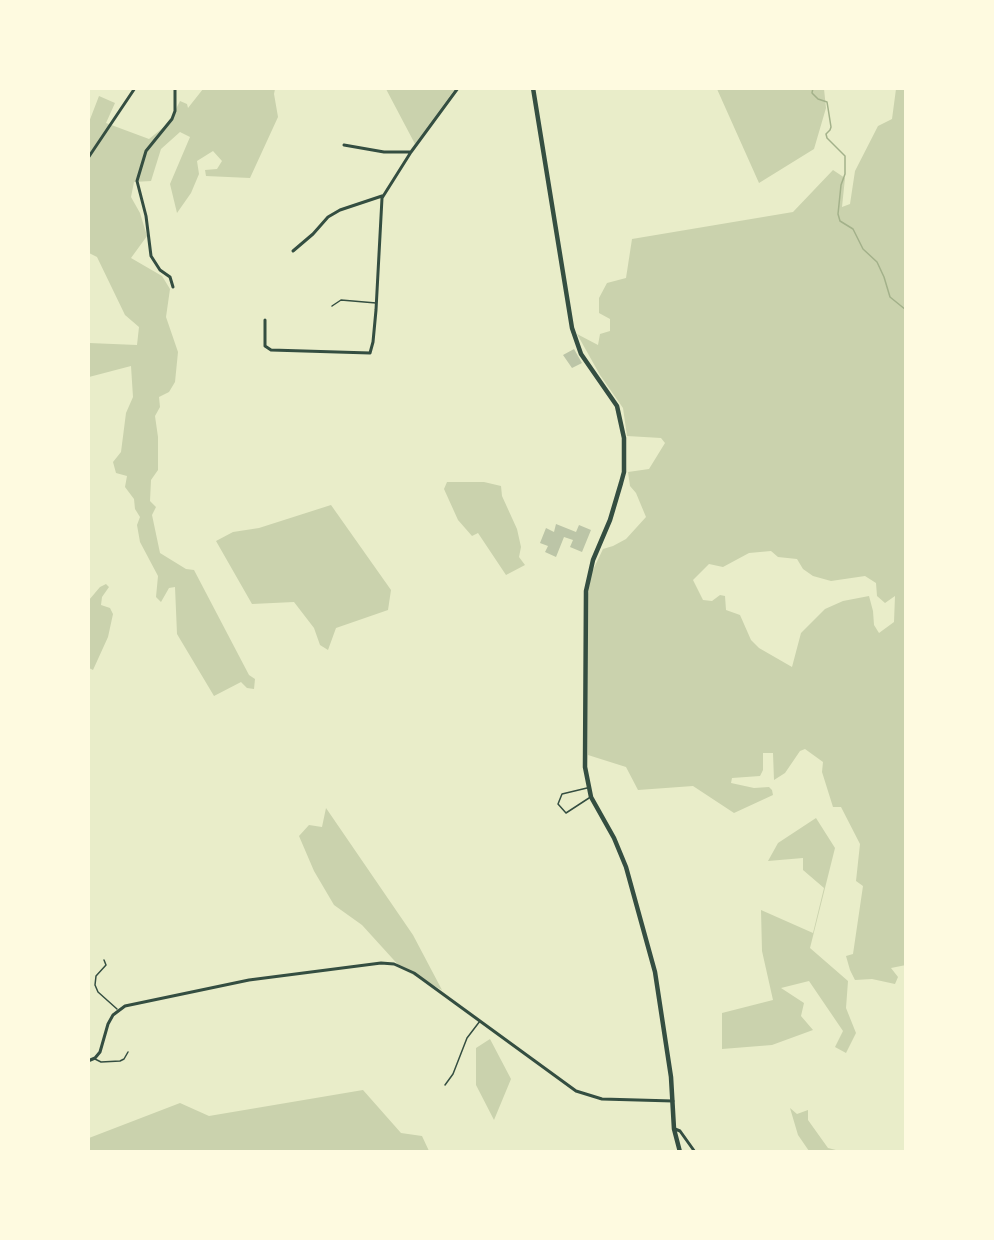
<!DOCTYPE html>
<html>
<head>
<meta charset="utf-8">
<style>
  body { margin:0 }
  #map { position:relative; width:994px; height:1240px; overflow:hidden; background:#e9edc9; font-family:Commissioner,sans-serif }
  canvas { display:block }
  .frame { position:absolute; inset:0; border:90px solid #fefae0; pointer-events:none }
</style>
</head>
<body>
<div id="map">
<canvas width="994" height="1240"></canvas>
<div class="frame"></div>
</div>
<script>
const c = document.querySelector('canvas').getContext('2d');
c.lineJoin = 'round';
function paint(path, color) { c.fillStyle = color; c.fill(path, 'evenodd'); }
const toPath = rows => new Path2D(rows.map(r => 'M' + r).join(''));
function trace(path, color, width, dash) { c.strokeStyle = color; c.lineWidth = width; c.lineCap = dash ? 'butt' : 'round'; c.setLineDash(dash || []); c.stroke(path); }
paint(toPath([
  [203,89,275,89,274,94,278,117,250,178,206,176,205,170,217,169,222,161,213,151,197,161,199,174,191,193,177,213,170,184,190,137,180,132,161,149,151,181,134,182,131,197,140,213,147,236,131,258,162,276,170,289,166,317,178,352,175,382,169,392,159,397,160,407,155,416,158,437,158,470,151,480,150,501,156,507,152,515,160,553,186,569,194,570,249,675,255,679,254,689,247,688,241,682,214,696,177,634,175,587,169,588,161,602,156,597,158,576,140,542,137,525,140,517,135,509,134,499,125,487,127,476,116,473,113,462,121,452,126,413,133,397,131,366,89,377,89,343,137,345,139,327,125,315,97,257,89,253,89,122,99,96,115,103,106,123,149,139,169,123,180,101,187,104,188,108],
  [386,89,455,89,415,144],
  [717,89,824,89,826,108,814,149,759,183],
  [896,89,905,89,906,965,891,968,898,977,895,984,872,979,855,980,850,970,846,956,853,954,863,886,856,881,860,844,841,807,833,807,822,772,823,762,805,749,800,751,785,773,774,780,773,753,763,753,763,770,760,776,732,778,731,783,754,788,769,787,772,790,773,795,734,813,693,786,638,790,626,767,588,755,588,594,591,574,603,549,613,546,626,539,646,517,636,493,630,486,628,472,649,469,665,443,661,438,627,436,623,408,600,375,577,334,598,345,600,334,610,331,610,319,599,313,599,298,607,283,626,278,632,239,793,212,833,170,845,178,842,207,850,204,855,171,878,126,892,119],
  [771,551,778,557,797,559,803,569,813,576,831,581,865,576,876,583,877,596,885,603,895,596,894,622,879,633,874,625,873,611,869,596,843,601,825,609,801,633,792,667,759,648,751,640,740,615,726,610,725,596,720,595,712,601,703,600,693,580,709,564,723,567,749,553],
  [447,482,484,482,501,486,502,496,517,529,521,547,519,557,525,565,506,575,478,533,472,536,458,520,444,489],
  [331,505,391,590,388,610,336,628,328,650,320,645,314,628,294,602,252,604,216,541,233,532,259,528],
  [106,584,109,587,102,597,101,605,110,608,113,614,108,637,93,670,89,668,89,600,100,587],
  [326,808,413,935,442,990,402,969,362,925,334,905,314,871,299,836,309,825,322,827],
  [816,818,835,848,810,948,848,981,846,1008,856,1033,846,1053,835,1047,843,1031,809,981,781,988,804,1003,801,1016,813,1030,772,1045,722,1049,722,1013,773,1000,762,951,761,910,813,933,824,888,803,870,803,858,768,861,778,843],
  [490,1039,511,1079,494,1120,476,1085,476,1048],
  [363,1090,401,1133,422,1136,429,1151,89,1151,89,1138,180,1103,209,1116],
  [790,1108,797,1114,808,1110,808,1120,828,1148,840,1151,809,1151,798,1135]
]), '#cad2ad');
trace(toPath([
  [813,88,812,93,818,99,827,102,828,108,831,127,830,130,826,134,827,138,845,156,845,174,841,185,838,214,840,221,853,229,863,249,877,262,884,277,890,297,906,310]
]), '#a3b18a', 1.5);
paint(toPath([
  [574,349,582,363,572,368,563,355],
  [556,524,576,532,579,525,591,530,582,552,570,547,573,540,564,537,556,557,545,552,548,546,540,543,546,528,554,532]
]), '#bcc5a7');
trace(toPath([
  [332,306,341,300,376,303],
  [587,788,562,794,558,804,566,813,589,798],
  [104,960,106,965,96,976,95,985,98,992,117,1009],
  [95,1059,101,1062,120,1061,124,1059,128,1052],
  [445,1085,453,1074,467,1038,480,1021]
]), '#344e41', 1.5);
trace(toPath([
  [344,145,384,152,411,152,458,88],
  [88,158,135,88],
  [293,251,313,234,328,217,340,210,382,196],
  [173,287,170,277,160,270,151,256,146,216,137,181,146,151,172,119,175,111,175,88],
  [265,320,265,346,271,350,370,353,373,342,376,310,382,198,411,152],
  [88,1061,95,1058,100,1052,108,1024,113,1015,125,1006,249,980,381,963,394,964,414,973,576,1091,602,1099,673,1101],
  [675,1129,680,1131,695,1152]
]), '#344e41', 3);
trace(toPath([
  [533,88,572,328,581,354,617,406,624,438,624,472,621,483,610,520,593,560,586,591,585,767,591,797,614,838,626,867,655,972,671,1077,674,1129,680,1152]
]), '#344e41', 4.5);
</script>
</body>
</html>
